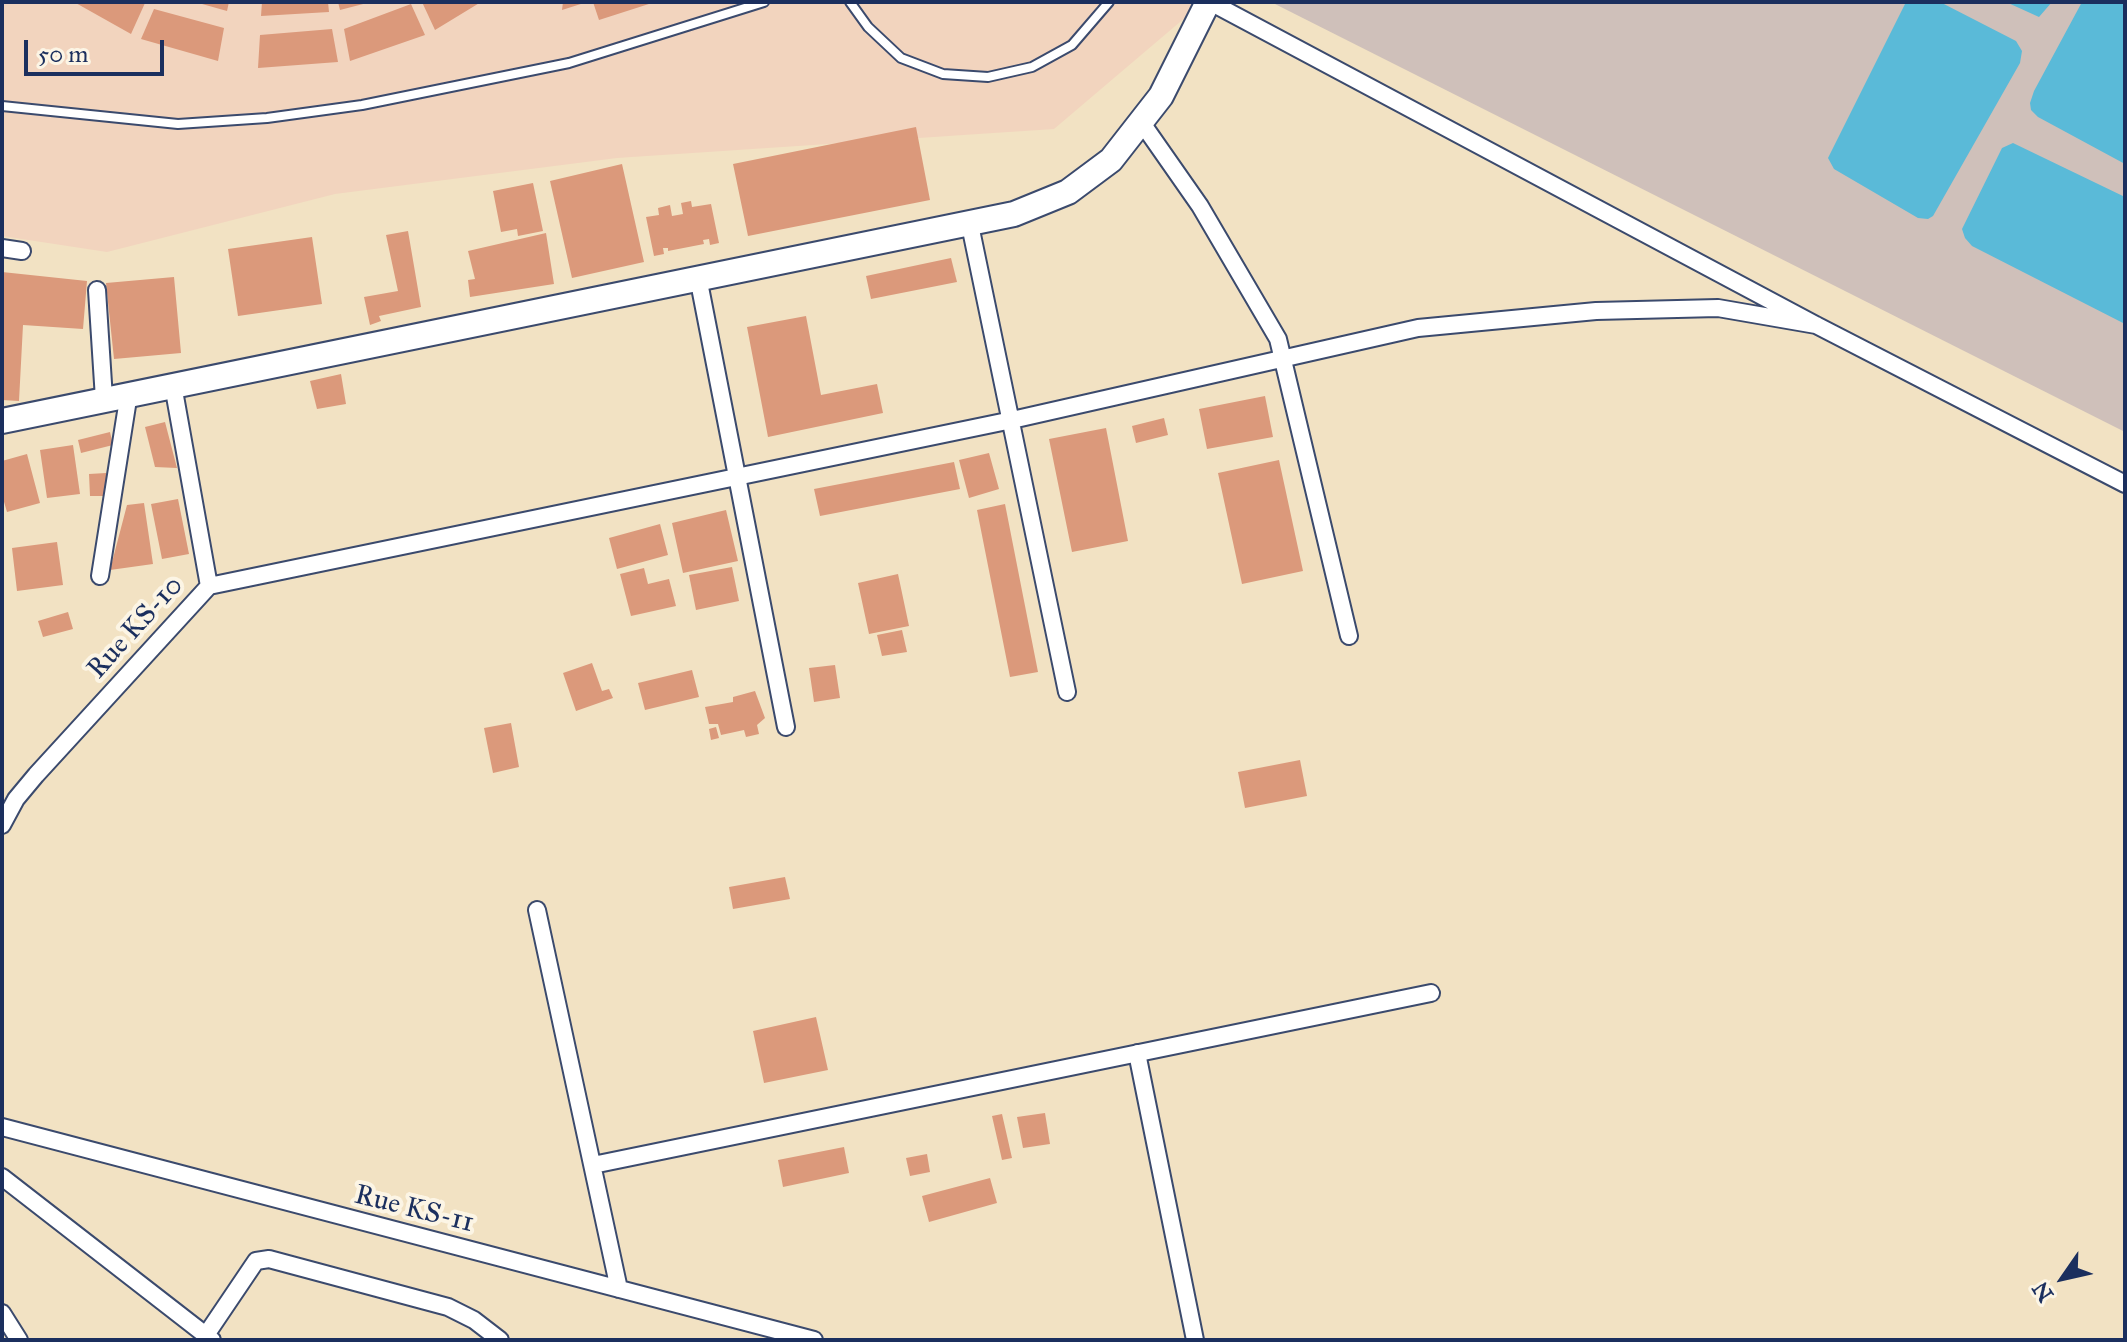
<!DOCTYPE html>
<html>
<head>
<meta charset="utf-8">
<style>
  body { margin:0 }
  #map { position:relative; width:2127px; height:1342px; overflow:hidden; background:#f2e2c3; font-family:"IM FELL Great Primer",serif }
  canvas { display:block }
  .frame { position:absolute; inset:0; border:4px solid #1b2f5e; pointer-events:none }
  .north { position:absolute; left:2023px; top:1238px; width:80px; height:80px; -webkit-text-stroke:6px #fcf5e5; paint-order:stroke; rotate:236deg; font-size:22px; font-weight:700; line-height:32px; text-align:center; color:#1b2f5e }
  .north::after { content:''; display:block; margin:auto; width:28px; height:36px; background:#1b2f5e; clip-path:polygon(50% 0,100% 100%,50% 72%,0 100%) }
  .scale { position:absolute; left:24px; top:40px; width:140px; height:36px; box-sizing:border-box; border:4px solid #1b2f5e; border-top:0; padding-left:10px; font-size:24px; line-height:28px; white-space:nowrap; color:#1b2f5e; -webkit-text-stroke:6px #fcf5e5; paint-order:stroke }
</style>
</head>
<body>
<div id="map">
<canvas width="2127" height="1342"></canvas>
<div class="frame"></div>
<div class="north">N</div>
<div class="scale">50 m</div>
</div>
<script>
const c = document.querySelector('canvas').getContext('2d');
c.lineJoin = 'round';
function paint(path, color) { c.fillStyle = color; c.fill(path, 'evenodd'); }
const toPath = rows => new Path2D(rows.map(r => 'M' + r).join(''));
function trace(path, color, width, dash) { c.strokeStyle = color; c.lineWidth = width; c.lineCap = dash ? 'butt' : 'round'; c.setLineDash(dash || []); c.stroke(path); }
function drawText(font, color, halo, rows, align = 'center') {
  c.font = font + ' "IM FELL Great Primer",serif'; c.lineWidth = 8; c.setLineDash([]); c.textBaseline = 'middle'; c.strokeStyle = halo; c.fillStyle = color; for (const [text, x, y, turn = 0] of rows) {
    c.save(); c.translate(x, y); c.rotate((+turn || 0) * Math.PI / 180); c.textAlign = isNaN(turn) ? turn : align; if (halo) c.strokeText(text, 0, 0); c.fillText(text, 0, 0); c.restore();
  }
}
paint(toPath([
  [2,2,1192,2,1187,16,1054,129,617,158,335,194,107,252,2,236]
]), '#f2d4be');
paint(toPath([
  [1271,2,2125,2,2125,432]
]), '#cfc0ba');
paint(toPath([
  [1906,2,1940,2,2016,41,2022,51,2020,63,1933,216,1928,219,1918,218,1834,169,1828,158],
  [2006,2,2052,2,2039,17],
  [2082,2,2125,2,2125,164,2038,117,2031,110,2030,103,2034,91],
  [2013,143,2125,197,2125,324,1972,246,1965,238,1962,229,2002,148]
]), '#5abad8');
paint(toPath([
  [74,2,142,2,145,3,131,34],
  [195,2,229,2,227,11],
  [262,2,328,2,329,12,261,16],
  [338,2,367,2,367,3,340,10],
  [422,2,481,2,435,30],
  [563,2,584,2,584,3,562,10],
  [593,2,652,2,652,3,599,20],
  [411,4,425,35,350,61,344,29],
  [154,9,224,28,218,61,141,39],
  [332,29,338,62,258,68,260,35],
  [916,127,930,200,748,236,733,164],
  [622,164,644,262,572,278,550,181],
  [533,183,543,231,518,236,517,229,501,232,493,191],
  [691,201,692,207,711,204,719,243,710,245,709,239,703,240,704,244,668,251,668,248,663,248,664,254,654,256,646,217,659,215,658,208,670,205,672,216,683,214,681,203],
  [408,231,421,307,379,316,381,321,370,325,364,297,398,291,386,235],
  [546,233,554,284,470,297,468,280,475,279,468,251],
  [312,237,322,304,238,316,228,249],
  [951,258,957,282,871,299,866,276],
  [2,272,87,281,83,329,23,325,19,401,2,400],
  [174,277,181,353,114,359,106,283],
  [806,316,821,395,877,384,883,413,768,437,747,327],
  [341,374,346,404,317,409,310,381],
  [1265,396,1273,437,1207,449,1199,409],
  [1164,418,1168,435,1136,443,1132,426],
  [165,422,177,468,155,467,145,427],
  [1106,428,1128,541,1072,552,1049,439],
  [110,432,113,445,81,453,78,440],
  [73,445,80,494,47,498,40,450],
  [989,453,999,489,969,498,959,460],
  [27,454,40,503,7,512,2,495,2,461],
  [1279,460,1303,571,1242,584,1218,473],
  [954,462,960,489,820,516,814,489],
  [106,473,107,496,90,496,89,474],
  [178,499,189,554,162,559,151,504],
  [144,503,153,564,110,570,127,505],
  [1005,504,1038,672,1010,677,977,510],
  [726,510,738,561,683,573,672,523],
  [660,524,668,555,617,569,609,538],
  [57,542,63,585,17,591,12,548],
  [732,567,739,601,696,610,689,575],
  [644,568,648,584,669,579,676,606,631,616,620,574],
  [898,574,909,626,869,634,858,583],
  [68,612,73,629,43,637,38,621],
  [902,630,907,652,882,656,877,635],
  [592,663,602,691,609,689,613,698,576,711,563,673],
  [835,665,840,698,814,702,809,668],
  [692,670,699,697,645,710,638,683],
  [755,691,765,718,757,725,759,734,746,737,744,730,721,735,718,724,709,724,705,707,733,702,733,697],
  [511,723,519,767,493,773,484,728],
  [716,727,719,738,711,740,709,729],
  [1300,760,1307,796,1245,808,1238,772],
  [785,877,790,899,733,909,729,887],
  [816,1017,828,1070,764,1083,753,1031],
  [1045,1113,1050,1144,1023,1148,1017,1117],
  [1002,1114,1012,1158,1002,1160,992,1116],
  [844,1147,849,1173,783,1187,778,1160],
  [927,1154,930,1172,910,1176,906,1158],
  [990,1178,997,1203,929,1222,922,1196]
]), '#db997b');
const lane = toPath([
  [850,2,868,27,901,58,943,74,988,77,1032,67,1072,45,1109,2],
  [2,106,178,124,267,118,362,105,569,63,764,2]
]);
const street = toPath([
  [1210,2,1816,325,2125,484],
  [1142,123,1200,206,1278,339,1349,636],
  [970,225,1067,692],
  [2,248,22,251],
  [698,277,786,727],
  [97,290,104,399],
  [100,576,129,393],
  [209,586,1012,420,1418,328,1596,311,1718,308,1816,325],
  [2,825,16,799,36,775,209,586,173,385],
  [537,910,619,1289],
  [1137,1053,1195,1340],
  [2,1127,814,1340],
  [593,1165,1431,993],
  [2,1177,212,1340],
  [2,1313,19,1340],
  [206,1335,256,1261,269,1259,448,1307,474,1320,500,1340]
]);
const secondary = toPath([
  [2,421,1014,214,1068,192,1111,160,1161,96,1208,2]
]);
trace(lane, '#3b4a6d', 12);
trace(street, '#3b4a6d', 20);
trace(secondary, '#3b4a6d', 28);
trace(lane, '#fff', 8);
trace(street, '#fff', 16);
trace(secondary, '#fff', 24);
drawText('28px', '#1b2f5e', '#fcf5e5', [
  ["Rue KS-10",136,628,-48],
  ["Rue KS-11",414,1210,14]
]);
</script>
</body>
</html>
